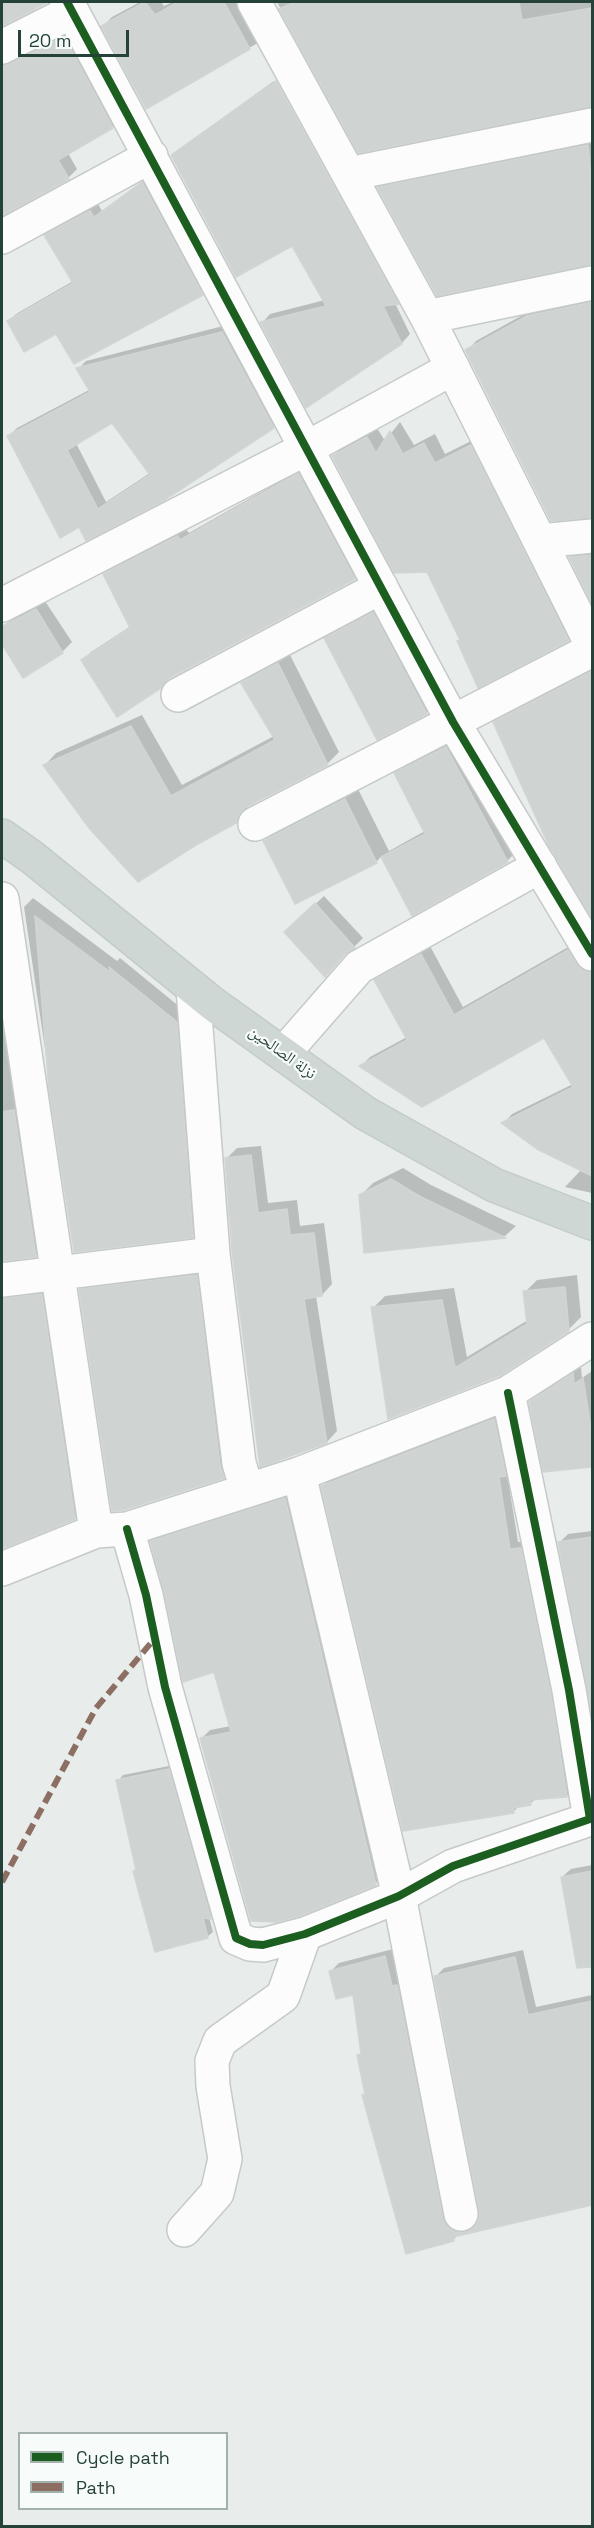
<!DOCTYPE html>
<html>
<head>
<meta charset="utf-8">
<style>
  body { margin:0 }
  #map { position:relative; width:594px; height:2528px; overflow:hidden; background:#e8edeb; font-family:"Space Grotesk",sans-serif }
  canvas { display:block }
  .frame { position:absolute; inset:0; border:3px solid #24423a; pointer-events:none }
  .legend { position:absolute; left:18px; top:2432px; width:210px; height:78px; box-sizing:border-box; background:#f7fbf9; border:2px solid #a3b1ad; margin:0; padding:8px 10px; list-style:none; font-size:18px; color:#24423a }
  .legend li { display:flex; align-items:center; gap:12px; height:30px }
  .legend b { width:30px; border:2px solid #a3b1ad }
  .scale { position:absolute; left:18px; top:30px; width:111px; height:27px; box-sizing:border-box; border:3px solid #24423a; border-top:0; padding-left:8px; font-size:18px; line-height:21px; white-space:nowrap; color:#24423a; -webkit-text-stroke:4px #f7fbf9; paint-order:stroke }
</style>
</head>
<body>
<div id="map">
<canvas width="594" height="2528"></canvas>
<div class="frame"></div>
<ul class="legend">
<li><b style="height:8px;background:#1b5e20"></b>Cycle path</li>
<li><b style="height:8px;background:#8d6e63"></b>Path</li>
</ul>
<div class="scale">20 m</div>
</div>
<script>
const c = document.querySelector('canvas').getContext('2d');
c.lineJoin = 'round';
function paint(path, color) { c.fillStyle = color; c.fill(path, 'evenodd'); }
const toPath = rows => new Path2D(rows.map(r => 'M' + r).join(''));
function trace(path, color, width, dash) { c.strokeStyle = color; c.lineWidth = width; c.lineCap = dash ? 'butt' : 'round'; c.setLineDash(dash || []); c.stroke(path); }
function drawText(font, color, halo, rows, align = 'center') {
  c.font = font + ' "Space Grotesk","Noto Naskh Arabic",sans-serif'; c.lineWidth = 4.5; c.setLineDash([]); c.textBaseline = 'middle'; c.strokeStyle = halo; c.fillStyle = color; for (const [text, x, y, turn = 0] of rows) {
    c.save(); c.translate(x, y); c.rotate((+turn || 0) * Math.PI / 180); c.textAlign = isNaN(turn) ? turn : align; if (halo) c.strokeText(text, 0, 0); c.fillText(text, 0, 0); c.restore();
  }
}
paint(toPath([
  [2,2,47,2,2,25],
  [140,2,161,2,164,6,173,2,246,2,265,35,256,44,146,107,103,26,112,17],
  [277,2,592,2,592,105,359,151],
  [74,28,122,118,112,127,68,153,77,169,68,178,2,215,2,54],
  [285,73,406,294,395,303,410,334,402,343,306,405,262,323,270,314,325,300,293,244,173,156,182,147,274,81,393,298,397,298,277,79],
  [592,137,592,263,379,188,388,179],
  [150,176,209,286,202,293,56,332,8,322,16,314,73,281,46,235,54,228,98,204,102,211],
  [592,295,592,516,467,351,476,341,537,307],
  [231,324,281,419,273,427,80,525,9,436,17,428,91,389,78,369,86,361],
  [112,421,150,473,106,502,76,443],
  [400,422,414,445,435,434,445,454,481,436,578,629,568,640,461,639,428,570,333,456,344,446,377,428,385,441],
  [307,466,363,570,354,578,83,660,91,652,131,626,105,574,113,566,186,529,189,533],
  [592,546,592,601,571,557,580,548],
  [45,601,72,642,63,651,23,676,2,641,2,626],
  [382,605,436,704,426,713,377,738,326,639,335,630],
  [289,653,339,752,327,764,249,804,247,810,235,822,45,765,56,753,142,715,182,785,274,736,243,683,255,671],
  [592,668,592,915,549,843,495,722,504,713],
  [455,739,516,852,507,861,412,914,382,856,376,862,265,841,278,829,357,787,389,851,425,831,396,774,405,765],
  [324,896,363,938,354,947,295,923],
  [33,898,117,961,120,958,186,1012,202,1226,192,1236,75,1251,24,907],
  [577,942,592,962,592,1193,565,1187,582,1169,504,1123,512,1114,573,1084,545,1036,361,1066,370,1057,407,1037,375,981,385,971,430,946,463,1007],
  [2,956,45,1246,36,1255,2,1260],
  [261,1146,268,1203,297,1200,300,1226,324,1223,332,1284,322,1295,316,1296,337,1431,327,1442,226,1159,237,1148],
  [403,1168,431,1185,516,1226,505,1236,365,1251,361,1195,373,1183],
  [205,1267,232,1468,223,1477,81,1290,90,1281],
  [577,1275,581,1317,568,1330,389,1417,373,1308,385,1296,454,1288,467,1357,528,1320,525,1292,537,1280],
  [2,1286,51,1286,84,1509,74,1518,2,1549],
  [581,1367,582,1378,592,1371,592,1465,545,1471,531,1402,539,1394],
  [502,1411,514,1466,507,1473,518,1542,529,1540,575,1788,567,1796,536,1798,530,1804,519,1806,513,1812,431,1827,323,1486,331,1478],
  [294,1491,383,1876,375,1884,201,1739,210,1730,231,1726,215,1670,152,1542,160,1533],
  [592,1531,592,1708,559,1543,568,1534],
  [174,1765,216,1912,209,1917,213,1932,207,1937,137,1869,118,1781,123,1775],
  [592,1865,592,1928,572,1931,562,1877,571,1869],
  [393,1949,463,2224,475,2224,479,2222,481,2210,435,1977,444,1968,523,1950,536,2007,592,1995,592,2204,459,2234,453,2240,363,2096,366,2093,359,2055,362,2052,354,1993,331,1971,339,1963]
]), '#0003');
const building = toPath([
  [2,2,48,2,2,26,2,2],
  [145,2,155,15,178,2,224,2,250,49,146,109,101,26,145,2],
  [295,2,519,2,522,20,592,8,592,107,358,153,279,9,295,2],
  [64,36,113,128,58,160,69,179,2,216,2,66,10,64,64,36],
  [276,81,399,304,383,306,402,344,306,408,260,322,326,306,292,246,236,277,171,155,276,81],
  [588,145,592,190,592,265,437,296,377,187,588,145],
  [142,182,203,295,74,364,56,334,24,352,7,321,73,283,44,235,90,211,94,217,142,182],
  [592,302,592,518,551,521,465,350,527,316,592,302],
  [222,332,274,428,163,501,86,541,79,527,60,538,7,436,90,392,76,368,222,332],
  [112,423,150,475,98,509,67,450,112,423],
  [390,431,403,454,424,443,435,463,471,445,569,641,478,688,457,641,460,640,427,572,394,573,332,456,367,437,376,453,390,431],
  [298,473,355,579,169,678,161,688,117,717,81,660,130,628,103,574,178,536,180,540,298,473],
  [592,555,592,604,569,557,592,555],
  [36,609,63,653,23,678,2,644,2,627,36,609],
  [373,612,427,714,377,740,324,638,373,612],
  [278,663,328,765,246,807,239,814,236,823,196,845,138,882,89,828,43,765,131,726,171,796,275,740,241,683,278,663],
  [592,671,592,918,548,844,493,722,592,671],
  [446,747,508,862,412,916,381,857,425,834,394,773,446,747],
  [345,799,377,863,295,904,263,841,345,799],
  [315,903,355,948,345,954,325,977,284,932,315,903],
  [35,916,110,972,109,967,177,1022,193,1238,74,1252,49,1090,35,916],
  [568,950,582,970,592,973,592,1176,537,1149,501,1123,573,1087,544,1038,422,1107,359,1066,407,1040,374,980,421,954,454,1015,568,950],
  [14,1110,36,1257,2,1261,2,1112,14,1110],
  [251,1155,258,1213,287,1209,290,1235,314,1233,322,1296,304,1299,327,1443,260,1467,232,1252,225,1158,251,1155],
  [391,1179,419,1196,506,1238,364,1253,359,1195,391,1179],
  [197,1275,220,1465,224,1478,123,1510,112,1511,79,1289,197,1275],
  [565,1287,569,1331,499,1376,388,1419,371,1307,442,1300,455,1368,527,1324,523,1291,565,1287],
  [42,1294,75,1519,2,1549,2,1298,42,1294],
  [573,1373,574,1384,583,1378,592,1435,592,1467,543,1472,529,1402,573,1373],
  [494,1419,506,1476,499,1477,510,1549,521,1548,551,1693,567,1797,530,1800,531,1805,513,1808,514,1813,403,1831,321,1486,494,1419],
  [285,1498,376,1885,299,1916,276,1922,251,1921,200,1738,231,1732,214,1672,183,1682,164,1591,150,1541,285,1498],
  [592,1537,592,1717,558,1542,592,1537],
  [169,1769,211,1919,203,1918,208,1938,155,1952,133,1871,136,1870,116,1780,169,1769],
  [592,1871,592,1967,577,1968,561,1877,592,1871],
  [385,1956,392,1986,397,1985,443,2218,447,2227,455,2232,465,2232,474,2228,479,2220,479,2210,434,1976,515,1957,528,2015,592,2001,592,2205,453,2237,454,2241,406,2254,362,2095,365,2094,357,2055,361,2054,353,1995,336,1999,329,1971,385,1956]
]);
paint(building, '#cfd4d2');
trace(building, '#d1d6d4', 1.5);
const minor = toPath([
  [67,2,453,722,592,954],
  [254,2,427,317,592,645],
  [2,47,71,12],
  [349,174,592,125],
  [2,237,151,156],
  [427,317,592,283],
  [540,541,592,536],
  [2,605,307,448,453,368],
  [178,695,381,587],
  [255,824,592,650],
  [2,899,96,1531],
  [193,988,213,1254,239,1463,247,1490],
  [283,1054,359,967,540,866],
  [2,1280,213,1254],
  [299,1474,399,1896,461,2214],
  [127,1529,146,1595,165,1687,236,1938,250,1944,263,1945,305,1934,399,1896,453,1866,590,1819,569,1690,508,1393],
  [2,1569,96,1531,127,1529,299,1474,508,1393,592,1339],
  [184,2230,217,2193,225,2159,213,2086,212,2061,220,2041,283,1996,305,1934]
]);
const major = toPath([
  [2,836,33,858,213,1004,365,1113,494,1185,592,1223]
]);
trace(minor, '#c5cac8', 36);
trace(major, '#c3ccc9', 36);
trace(minor, '#fcfcfc', 33);
trace(major, '#cfd7d5', 33);
trace(toPath([
  [2,1882,96,1708,156,1637]
]), '#8d6e63', 6, [12, 6]);
trace(toPath([
  [67,2,453,722,592,954],
  [127,1529,146,1595,165,1687,236,1938,250,1944,263,1945,305,1934,399,1896,453,1866,590,1819,569,1690,508,1393]
]), '#1b5e20', 8);
drawText('16px', '#24423a', '#f7fbf9', [
  ["نزلة الصالحين",282,1053,36]
]);
</script>
</body>
</html>
